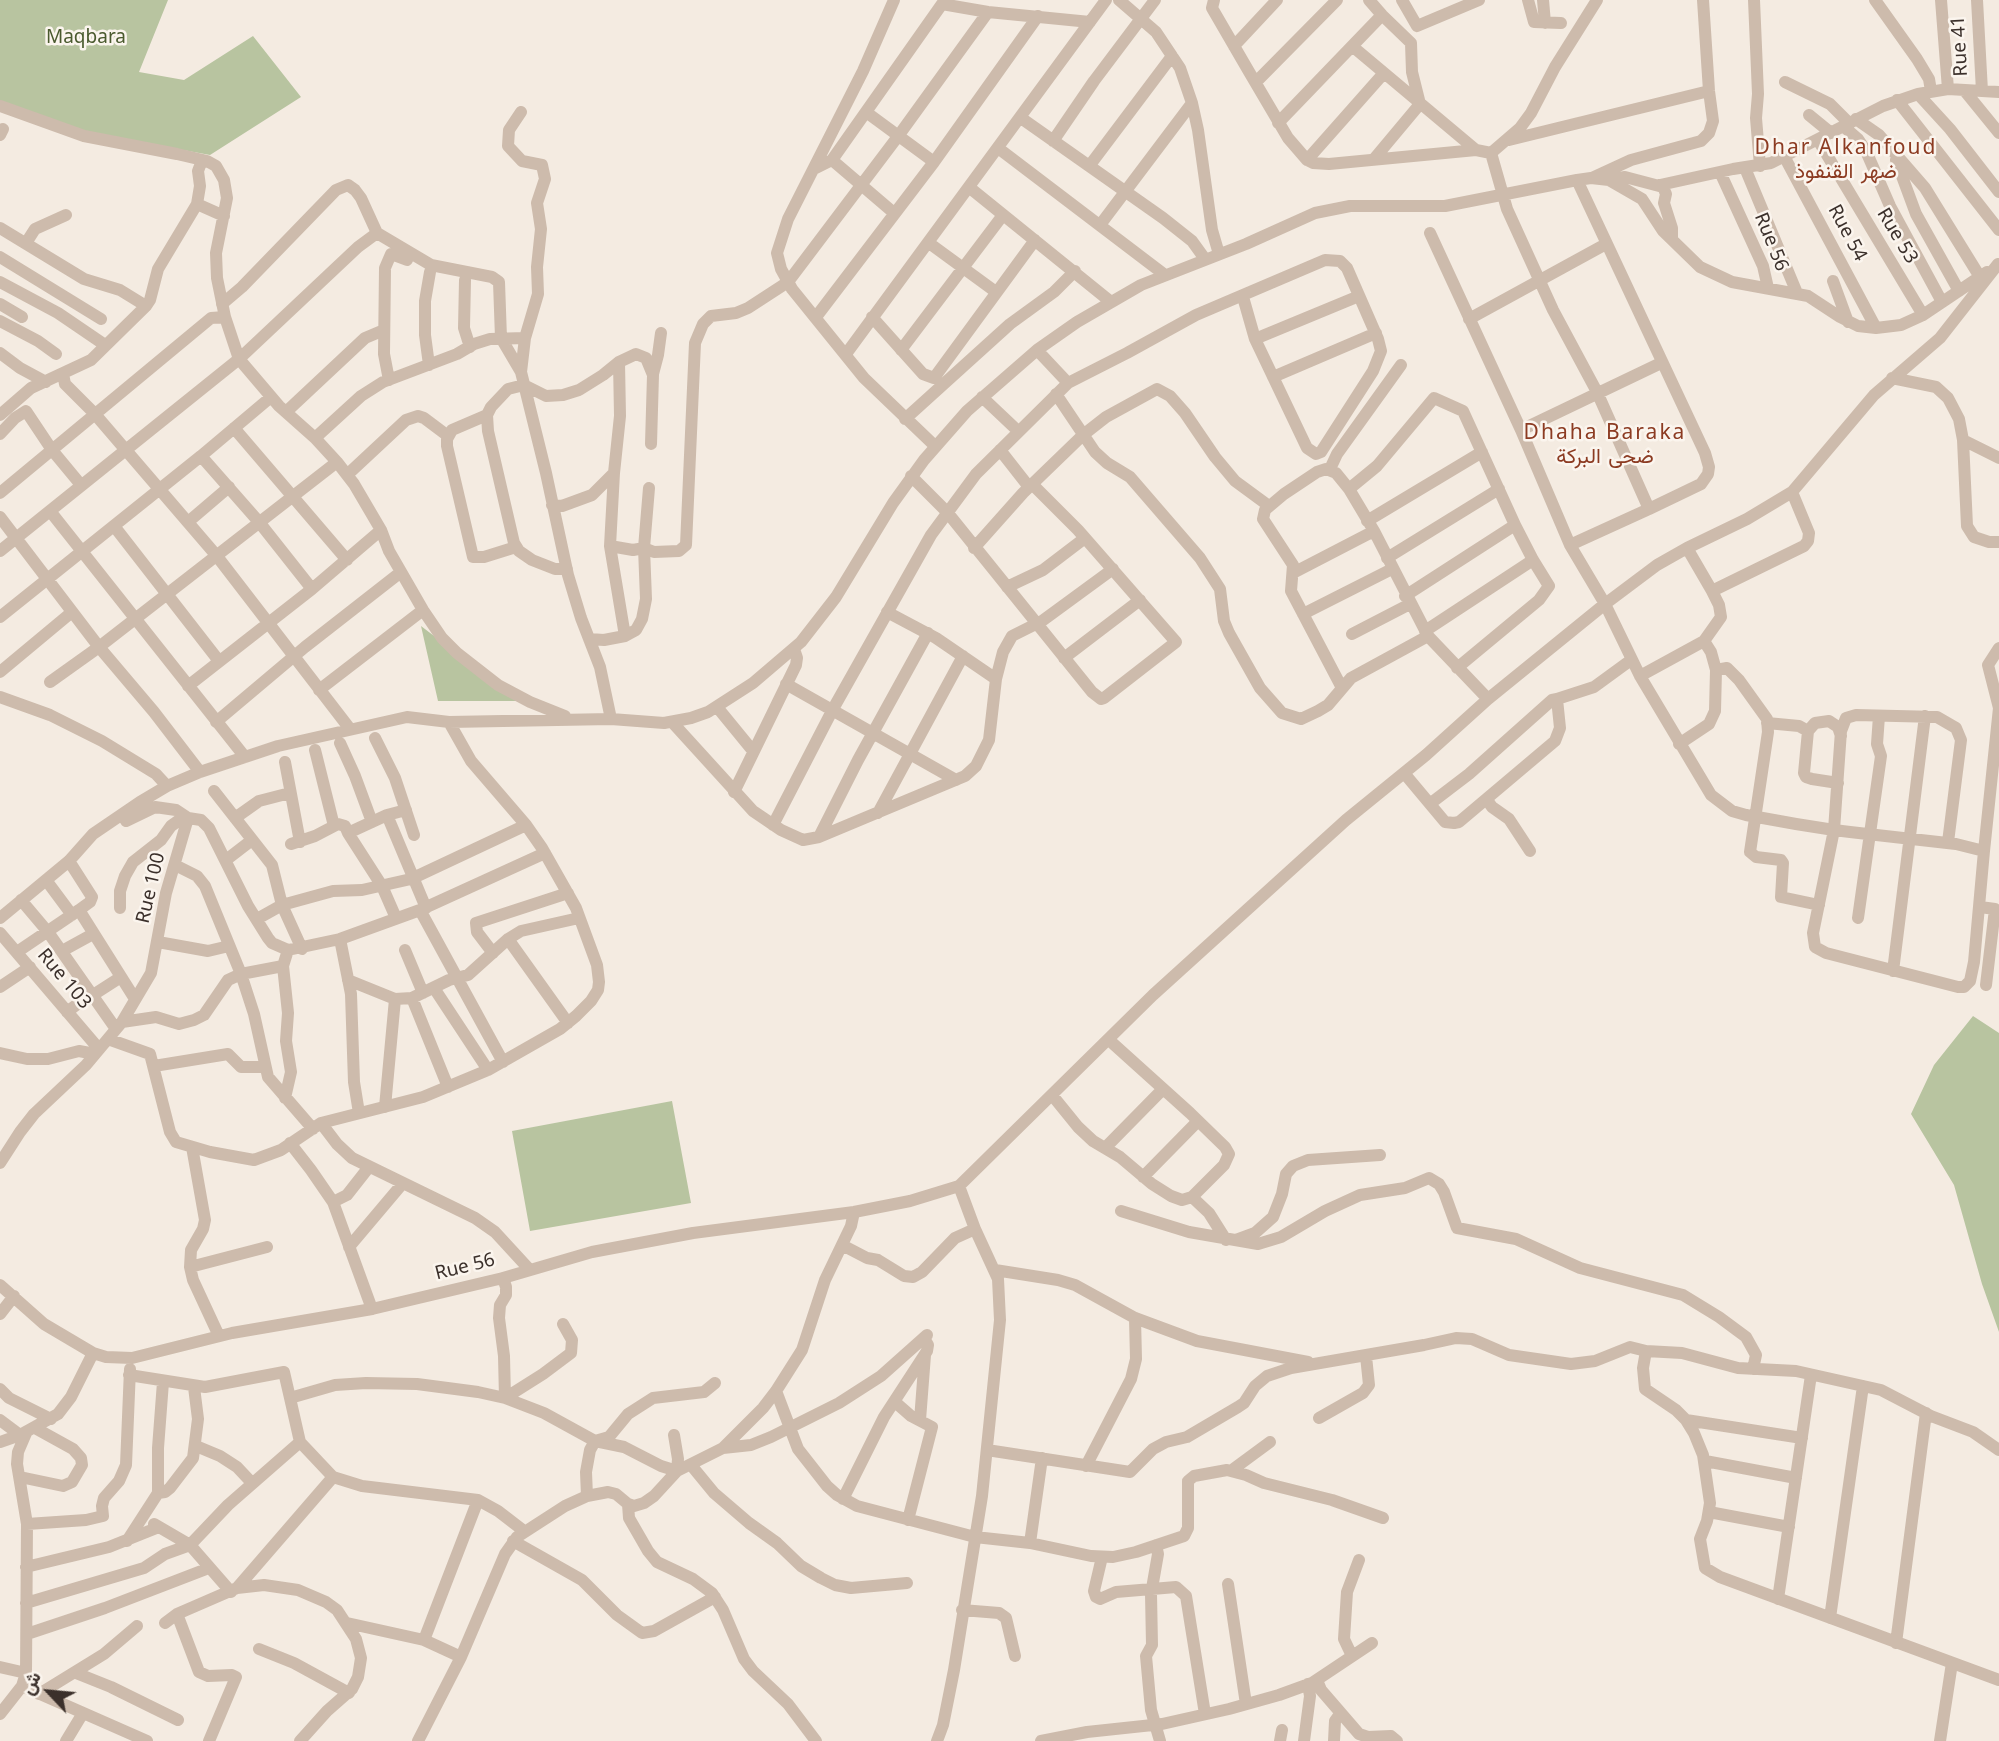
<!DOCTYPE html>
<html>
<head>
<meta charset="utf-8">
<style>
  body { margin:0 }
  #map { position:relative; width:1999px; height:1741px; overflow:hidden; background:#f4ebe1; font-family:"Noto Sans",Vazirmatn,sans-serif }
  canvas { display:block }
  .north { position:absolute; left:14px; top:1657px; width:70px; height:70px; -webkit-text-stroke:5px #fbf5ee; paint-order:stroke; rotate:296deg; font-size:19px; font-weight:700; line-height:28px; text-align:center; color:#3b302b }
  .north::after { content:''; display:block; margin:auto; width:24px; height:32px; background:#3b302b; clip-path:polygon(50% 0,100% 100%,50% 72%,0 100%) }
</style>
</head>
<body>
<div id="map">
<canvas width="1999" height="1741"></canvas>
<div class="north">ش</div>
</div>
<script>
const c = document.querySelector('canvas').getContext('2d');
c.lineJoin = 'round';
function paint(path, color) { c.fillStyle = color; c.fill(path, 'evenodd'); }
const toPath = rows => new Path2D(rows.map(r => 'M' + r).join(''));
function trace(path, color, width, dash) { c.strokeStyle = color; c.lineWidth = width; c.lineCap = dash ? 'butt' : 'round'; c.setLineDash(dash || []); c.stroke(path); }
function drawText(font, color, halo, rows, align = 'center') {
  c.font = font + ' "Noto Sans",Vazirmatn,sans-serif'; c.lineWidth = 5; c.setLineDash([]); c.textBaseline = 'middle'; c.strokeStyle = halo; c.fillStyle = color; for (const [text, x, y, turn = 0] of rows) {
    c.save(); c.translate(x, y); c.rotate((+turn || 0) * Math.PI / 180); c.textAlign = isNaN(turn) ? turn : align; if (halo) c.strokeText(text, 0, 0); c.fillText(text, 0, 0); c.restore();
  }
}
paint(toPath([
  [0,0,168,0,139,72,184,80,253,36,301,97,210,155,79,131,0,101],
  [421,626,519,701,438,701],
  [1973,1016,1999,1033,1999,1332,1982,1284,1954,1185,1911,1114,1934,1065],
  [672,1101,691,1203,530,1231,512,1131]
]), '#b8c4a0');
trace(toPath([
  [894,0,863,71,788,219,777,253,781,269,792,289,864,378,935,446],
  [1119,0,1156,32,1180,68,1192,103,1198,130,1212,230,1219,254],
  [1214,0,1212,8,1248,70,1288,138,1307,160,1313,163,1329,164,1476,150,1491,153],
  [1369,0,1382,15],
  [1402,0,1417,26,1479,0],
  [1528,0,1534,22,1561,23],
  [1543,0,1545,23],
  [1754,0,1758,94,1756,118,1760,166],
  [1875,0,1917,59,1929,79,1931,91],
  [1941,0,1948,89],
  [1977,0,1982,91],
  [942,4,988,12,1090,22],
  [1234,46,1277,0],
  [1352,46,1476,150],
  [1256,82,1337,0],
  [1785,82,1830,104,1849,123],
  [1964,90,1999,133],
  [1918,94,1950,129,1999,192],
  [1897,100,1999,230],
  [0,106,84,136,177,154,207,161,216,166,224,180,227,198,216,253,217,278,225,317,239,359,279,406,315,438,337,462,354,484,381,530,389,551,423,610,442,638,457,653,498,685,530,702,565,716],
  [521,112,509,130,508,146,522,161,542,165,545,179,537,203,541,229,537,267,538,294,525,338,521,372,546,473,568,575,581,618,600,667,611,719],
  [866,112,934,162],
  [1809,115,1831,133],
  [1021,118,1163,218,1192,241,1205,259],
  [1856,119,1879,135,1925,188,1980,277],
  [1278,123,1382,15,1411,43,1412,72,1420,104,1374,159],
  [1843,126,1858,139,1866,151,1890,206,1942,302],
  [0,135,3,129],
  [1509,140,1709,91],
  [1818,140,1923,315],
  [1053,141,1094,81,1155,0],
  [998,148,1165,275],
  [1784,156,1876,328],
  [832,160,894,213],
  [1307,160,1384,73],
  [1896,160,1916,214,1959,291],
  [1090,165,1172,56],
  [816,168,832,160,942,4],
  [1745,168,1797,293],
  [1720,172,1763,266,1768,288],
  [1592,178,1631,160,1701,141,1709,133,1713,121,1709,91,1703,0],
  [1577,180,1705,453,1709,467,1708,474,1701,484,1649,509],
  [1609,180,1642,199,1663,231,1700,267,1732,282,1808,296,1840,317,1858,326,1876,328,1901,325,1923,315,1987,272],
  [1660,185,1733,169,1771,163,1883,106,1918,94,1948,89,1999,92],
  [970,188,1111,302],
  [197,204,224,216],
  [1100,225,1192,103],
  [0,228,84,279,120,290,146,306],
  [1430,233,1521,430,1570,545,1605,604,1640,676,1711,795,1732,811,1746,815,1796,824,1834,830,1850,832,1956,844,1984,851,1974,962,1970,981,1964,987,1958,987,1826,953,1815,947,1813,933,1834,830,1841,731,1846,718,1856,715,1937,717,1956,728,1961,740,1948,842],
  [26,243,35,229,66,215],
  [929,243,996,292],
  [0,257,101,319],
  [465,280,464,328,470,347],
  [1833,281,1848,322],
  [0,282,58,313,105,345],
  [0,304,22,317],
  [222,304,242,287,336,190,348,185,355,190,361,198,377,233,431,265,492,277,499,282,501,338,521,372],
  [816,317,934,162,1038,16],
  [872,317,923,374,934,378,1035,240],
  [1469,319,1606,244],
  [0,321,38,341,56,354],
  [1255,339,1359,296],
  [901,350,1003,215],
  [1037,350,1068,383],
  [0,353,20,368,46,382],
  [846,354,1106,0],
  [619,362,620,416,614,473,610,546,625,636],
  [429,365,425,335,425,301,430,272],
  [63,374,65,384,94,413,216,555,350,729],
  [653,374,658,355,661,333],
  [1273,377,1376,333],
  [1892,378,1936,387,1948,398,1959,419,1963,440,1967,526,1974,537,1989,542,1999,542],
  [389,380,384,354,385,268,391,254,407,260],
  [1056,394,1095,452,1107,463,1130,477,1200,558,1220,589,1224,621,1229,633,1260,688,1282,713,1301,719,1318,711,1328,705,1351,678,1428,636],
  [982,397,1018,431],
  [286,412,365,338,384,330],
  [0,415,31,388,91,360,146,306,150,300,158,269,197,204,200,186,198,171,201,163,207,161],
  [487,415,452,430,447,439,447,446,473,557,484,557,516,547],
  [905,419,1010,324,1054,292,1075,271],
  [234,428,347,560],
  [1521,430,1661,363],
  [0,434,15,418,26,411,52,450,81,485],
  [315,438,361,396,383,382,457,354,474,344,490,339,525,338],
  [1963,440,1999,458],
  [1000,450,1029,487],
  [201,456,259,522,312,589],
  [1330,469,1337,454,1401,365],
  [347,475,406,420,418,416,424,418,448,436],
  [911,476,947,512,1092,692,1101,699,1104,698,1176,642,1078,530,1032,484],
  [1349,489,1377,466,1434,398,1463,411,1515,525,1533,560,1549,586,1539,600,1457,668],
  [0,493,211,318,225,317],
  [552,505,562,506,592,495,614,473],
  [50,511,245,757],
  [0,517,99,647,154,712,200,772],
  [1367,521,1482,452],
  [188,522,229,487],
  [114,526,219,661],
  [1570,545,1649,509,1597,392,1553,310,1507,209,1491,153,1520,128,1531,113,1555,67,1597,0],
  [610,546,633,550,644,548,654,552,679,551,686,545,695,343,703,324,711,316,736,313,748,308,788,282,899,135,988,12],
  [974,548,1023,493,1083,435,1106,417,1157,389,1170,396,1185,413,1215,457,1235,481,1269,506],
  [1687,548,1712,591],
  [0,551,239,359,358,247,377,233],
  [1387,558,1499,489],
  [567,569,555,569,532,560,519,551,514,543,488,431,487,415,491,407,508,389,524,385,546,396,563,395,579,390,603,375,619,362,636,354,646,358,653,375,651,444],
  [1293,573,1374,531],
  [1007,587,1043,570,1085,538],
  [1405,596,1515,525],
  [1303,614,1392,569],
  [0,617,201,456,271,397],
  [1425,631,1533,560],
  [1352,634,1410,604],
  [589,639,604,640,625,636,636,630,642,619,646,599,644,548,649,488],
  [1064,658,1140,600],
  [1716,670,1727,668,1739,680,1767,719,1768,732,1750,852,1756,857,1781,860,1783,863,1781,897,1819,905],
  [0,672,72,612],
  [1640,676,1704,641],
  [996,679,1003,652,1012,636,1042,621,1113,569],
  [50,682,99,647,337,462],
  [786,684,956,780],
  [188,686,312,589,381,530],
  [1342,688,1291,591,1293,565,1263,519,1265,510,1284,494,1317,472,1326,469,1336,473,1349,489,1374,531,1428,636,1488,699],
  [319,690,423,610],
  [0,697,50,715,102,741,156,774,167,786],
  [1557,699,1594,687,1631,660],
  [717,707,753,751],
  [216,722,305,647,401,572],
  [672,722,753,811,781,830,803,840,819,837,965,776,976,766,989,740,996,679,936,638,887,612],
  [1767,723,1799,726,1808,731,1804,773,1806,777,1812,779,1838,783],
  [1808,731,1815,723,1829,721,1838,727,1841,736],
  [375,738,395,778,414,835],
  [340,743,355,776,372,822],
  [1679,744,1709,724,1715,711,1716,670,1711,652,1704,641,1721,617,1719,605,1712,591,1804,546,1808,541,1809,533,1792,492],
  [315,750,334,826],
  [285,762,300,842],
  [1404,773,1445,822,1454,823,1459,822,1555,741,1560,728,1557,699,1552,700,1469,774,1431,803],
  [214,791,272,865,282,905,302,949],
  [734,792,796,665,797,658,794,649],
  [1487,800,1492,807,1509,819,1530,851],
  [878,813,963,656],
  [387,815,426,908],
  [188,818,201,820,209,828,248,906,268,938,272,943,288,950,340,939,420,910,545,853],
  [235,818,259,801,290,793],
  [773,825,833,709,931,535,976,474,1068,383,1127,353,1196,315,1325,260,1340,261,1347,268,1378,339,1381,351,1373,371,1321,452,1316,454,1307,448,1255,339,1243,297],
  [348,833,382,886,396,918],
  [819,837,858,760,928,633],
  [291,844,315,836,338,824,345,826,348,833,387,815,406,810],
  [1984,851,1999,708,1988,665,1999,648],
  [226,860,252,840],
  [69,861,92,897,90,902,79,910,135,999],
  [175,865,197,876,205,886,241,974,254,1014,268,1077,313,1129],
  [46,880,72,915],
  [21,900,48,932,116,1029],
  [1980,907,1995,909,1986,985],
  [120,908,120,891,125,876,133,862,161,840,171,826,185,816],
  [420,910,503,1062],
  [0,918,69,861,93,834,140,802,167,786,200,772,278,746,407,717,449,722,611,719,664,723,691,718,708,712,753,683,801,642,836,597,893,503,924,460,967,411,1037,350,1077,322,1141,285,1246,244,1315,213,1350,206,1445,206,1577,180,1591,178,1609,180,1625,177,1663,187,1666,194,1664,203,1672,228,1672,239],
  [1858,918,1881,756,1877,744,1879,716],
  [257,919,282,905,333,891,362,890,411,879,526,825],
  [0,933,99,1049],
  [340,939,351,994,354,1082,359,1113],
  [508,939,568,1023],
  [158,942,208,951,229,946],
  [405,950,423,993],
  [62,951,93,934],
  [17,952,79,910],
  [493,953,477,932,476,923,568,893],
  [283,966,288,1013,286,1041,291,1072,285,1098],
  [1893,971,1925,716],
  [348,980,395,999,412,998,449,980,468,975,508,939,521,931,579,918],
  [0,987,30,967],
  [434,988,488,1070],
  [93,995,121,977],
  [412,998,448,1087],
  [67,1012,92,993],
  [122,1022,156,1017,179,1024,194,1020,204,1015,228,980,241,974,283,966,288,950],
  [108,1039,150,1054,170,1132,176,1142,210,1152,254,1160,281,1150,321,1123,423,1097,488,1070,560,1029,576,1016,591,1001,598,990,599,982,597,965,576,908,542,848,526,825,471,761,449,722],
  [0,1053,27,1059,48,1059,79,1051,95,1054],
  [154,1066,228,1054,241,1067,264,1067],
  [1052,1095,1078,1127,1093,1141,1120,1157,1152,1184,1171,1196,1182,1200,1192,1197,1224,1165,1229,1154,1225,1147,1190,1113,1109,1040],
  [385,1107,395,999],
  [321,1123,337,1144,352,1158,475,1218,495,1232,529,1269],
  [290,1143,311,1170,333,1202,372,1309],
  [192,1147,205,1220,203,1229,191,1250,190,1267,193,1280,219,1336],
  [1105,1148,1163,1089],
  [0,1163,20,1132,34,1114,86,1065,122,1022,151,973,166,893,188,818,176,810,155,807,126,821],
  [1143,1177,1198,1121],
  [1192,1197,1209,1213,1226,1240],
  [333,1202,347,1195,369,1167],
  [1121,1211,1189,1232,1258,1244,1281,1237,1325,1211,1360,1195,1405,1188,1429,1178,1439,1184,1444,1192,1457,1228,1516,1239,1580,1268,1683,1295,1719,1317,1746,1337,1756,1355,1753,1369],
  [1236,1240,1255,1233,1273,1217,1282,1194,1286,1174,1293,1166,1308,1160,1380,1155],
  [842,1245,867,1258,878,1260,904,1276,913,1277,922,1272,955,1238,975,1229],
  [349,1247,403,1183],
  [190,1267,267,1247],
  [995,1270,1058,1280,1075,1285,1135,1318,1197,1341,1308,1362],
  [503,1278,506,1287,506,1295,500,1305,499,1318,504,1356,505,1398],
  [0,1285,44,1324,93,1353,106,1357,132,1358,232,1333,372,1309,503,1278,592,1252,693,1233,854,1212,910,1201,959,1186,1153,995,1346,820,1426,755,1488,699,1605,604,1657,565,1687,548,1747,519,1792,492,1874,395,1940,338,1998,264],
  [0,1314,14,1296],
  [129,1375,205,1387,284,1372,290,1398,335,1385,366,1383,417,1384,478,1392,505,1398,544,1413,595,1441,624,1447,661,1466,677,1471,678,1459,674,1435],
  [0,1389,9,1398,51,1419],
  [776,1391,798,1449,827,1486,837,1495,857,1506,975,1537,1030,1543,1091,1556,1113,1557,1136,1552,1184,1536,1188,1528,1188,1481,1194,1476,1227,1470,1246,1475,1264,1483,1332,1500,1383,1518],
  [290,1398,300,1442,333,1477,362,1486,478,1500,498,1511,524,1531],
  [505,1398,543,1374,571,1353,572,1340,563,1324],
  [895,1402,911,1416,932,1427,908,1520],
  [1319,1418,1363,1393,1369,1385,1366,1356],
  [0,1420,20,1435],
  [920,1420,925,1355],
  [1686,1420,1802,1438],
  [0,1442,20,1435,58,1414,71,1397,93,1353],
  [196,1446,220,1456,237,1467,252,1483],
  [723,1448,751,1445,771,1437,839,1403,881,1376,927,1335],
  [987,1450,1130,1472,1153,1449,1166,1442,1187,1437,1238,1407,1244,1403,1255,1386,1267,1376,1291,1368,1424,1345,1456,1338,1472,1339,1509,1355,1571,1364,1595,1361,1630,1347,1646,1351],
  [1999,1450,1973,1432,1931,1416,1881,1390,1796,1371,1738,1368,1682,1353,1646,1351,1643,1368,1645,1389,1676,1410,1686,1420,1694,1433,1703,1455,1710,1503,1707,1521,1700,1539,1705,1568,1720,1577,1999,1680],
  [1705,1461,1796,1478],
  [691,1465,714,1493,749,1523,777,1543,801,1566,821,1578,835,1585,851,1588,907,1583],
  [1086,1466,1131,1379,1136,1359,1135,1318],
  [1232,1470,1270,1442],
  [20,1477,63,1486,72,1482,82,1465,81,1458,73,1449,35,1428],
  [158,1493,165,1492,170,1488,193,1458,198,1419,194,1387],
  [587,1496,586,1472,590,1450,595,1441,609,1437,628,1414,653,1398,704,1392,715,1383],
  [843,1499,884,1417,927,1351,928,1345,924,1338],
  [628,1504,629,1518,648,1551,657,1562,693,1579,712,1593,723,1610,744,1659,753,1671,788,1704,816,1741],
  [1709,1512,1789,1527],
  [27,1524,86,1520,103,1516,102,1506,104,1498,119,1481,126,1465,130,1369],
  [154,1524,190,1545,231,1592],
  [127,1541,158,1493,158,1448,163,1382],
  [513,1541,582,1580,617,1615,642,1633,654,1631,715,1597],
  [1030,1543,1042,1458],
  [1156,1545,1158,1554,1151,1594,1152,1645,1146,1656,1151,1710,1160,1741],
  [1102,1557,1094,1591,1096,1597,1100,1599,1116,1592,1176,1587,1186,1596,1205,1714],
  [26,1567,109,1547,159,1527],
  [1228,1584,1246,1704],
  [237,1588,333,1477],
  [1778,1599,1811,1375],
  [26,1603,144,1568,165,1554,190,1545,228,1505,300,1442],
  [962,1610,999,1613,1006,1618,1015,1656],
  [177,1614,199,1672,208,1676,232,1675,236,1677,209,1741],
  [1830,1618,1863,1386],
  [165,1623,177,1614,237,1588,264,1585,298,1590,326,1602,337,1610,356,1639,361,1658,358,1677,352,1689,327,1711,300,1741],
  [347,1623,424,1640,461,1657],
  [27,1634,105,1608,209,1568],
  [424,1640,478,1500],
  [1896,1643,1926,1413],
  [259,1649,294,1663,349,1693],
  [1352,1656,1344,1639,1347,1592,1359,1560],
  [0,1667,26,1673],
  [76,1673,111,1687,178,1720],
  [1317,1680,1321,1690,1359,1734,1368,1737,1391,1736,1397,1741],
  [22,1686,147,1741],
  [39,1694,104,1654,137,1626],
  [0,1714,22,1686,26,1673,27,1524,17,1464,18,1452,27,1431],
  [66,1741,83,1713],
  [418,1741,461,1657,505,1554,517,1537,565,1506,587,1496,608,1492,616,1494,628,1504,634,1506,644,1503,654,1496,677,1471,723,1448,763,1408,776,1391,802,1350,825,1280,851,1226,854,1212],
  [937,1741,943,1725,954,1670,982,1496,1000,1320,998,1279,975,1229,959,1186],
  [1041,1741,1087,1732,1162,1724,1229,1709,1279,1695,1312,1683,1372,1643],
  [1280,1741,1282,1730],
  [1304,1741,1310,1696,1308,1684],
  [1334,1741,1335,1721,1340,1714],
  [1940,1741,1952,1663]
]), '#cdbbac', 12);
drawText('19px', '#4a5a2e', '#fbf5ee', [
  ["Maqbara",86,38]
]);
drawText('19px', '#3b302b', '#fbf5ee', [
  ["Rue 41",1960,46,-93],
  ["Rue 54",1847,233,62],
  ["Rue 53",1897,236,59],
  ["Rue 56",1771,242,68],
  ["Rue 100",151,888,-77],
  ["Rue 103",64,979,50],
  ["Rue 56",465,1267,-14]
]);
c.letterSpacing = '2px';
drawText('21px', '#8c3b22', '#fbf5ee', [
  ["Dhar Alkanfoud",1846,148],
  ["ضهر القنفوذ",1846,172],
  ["Dhaha Baraka",1605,433],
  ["ضحى البركة",1605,457]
]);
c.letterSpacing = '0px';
</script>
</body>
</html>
